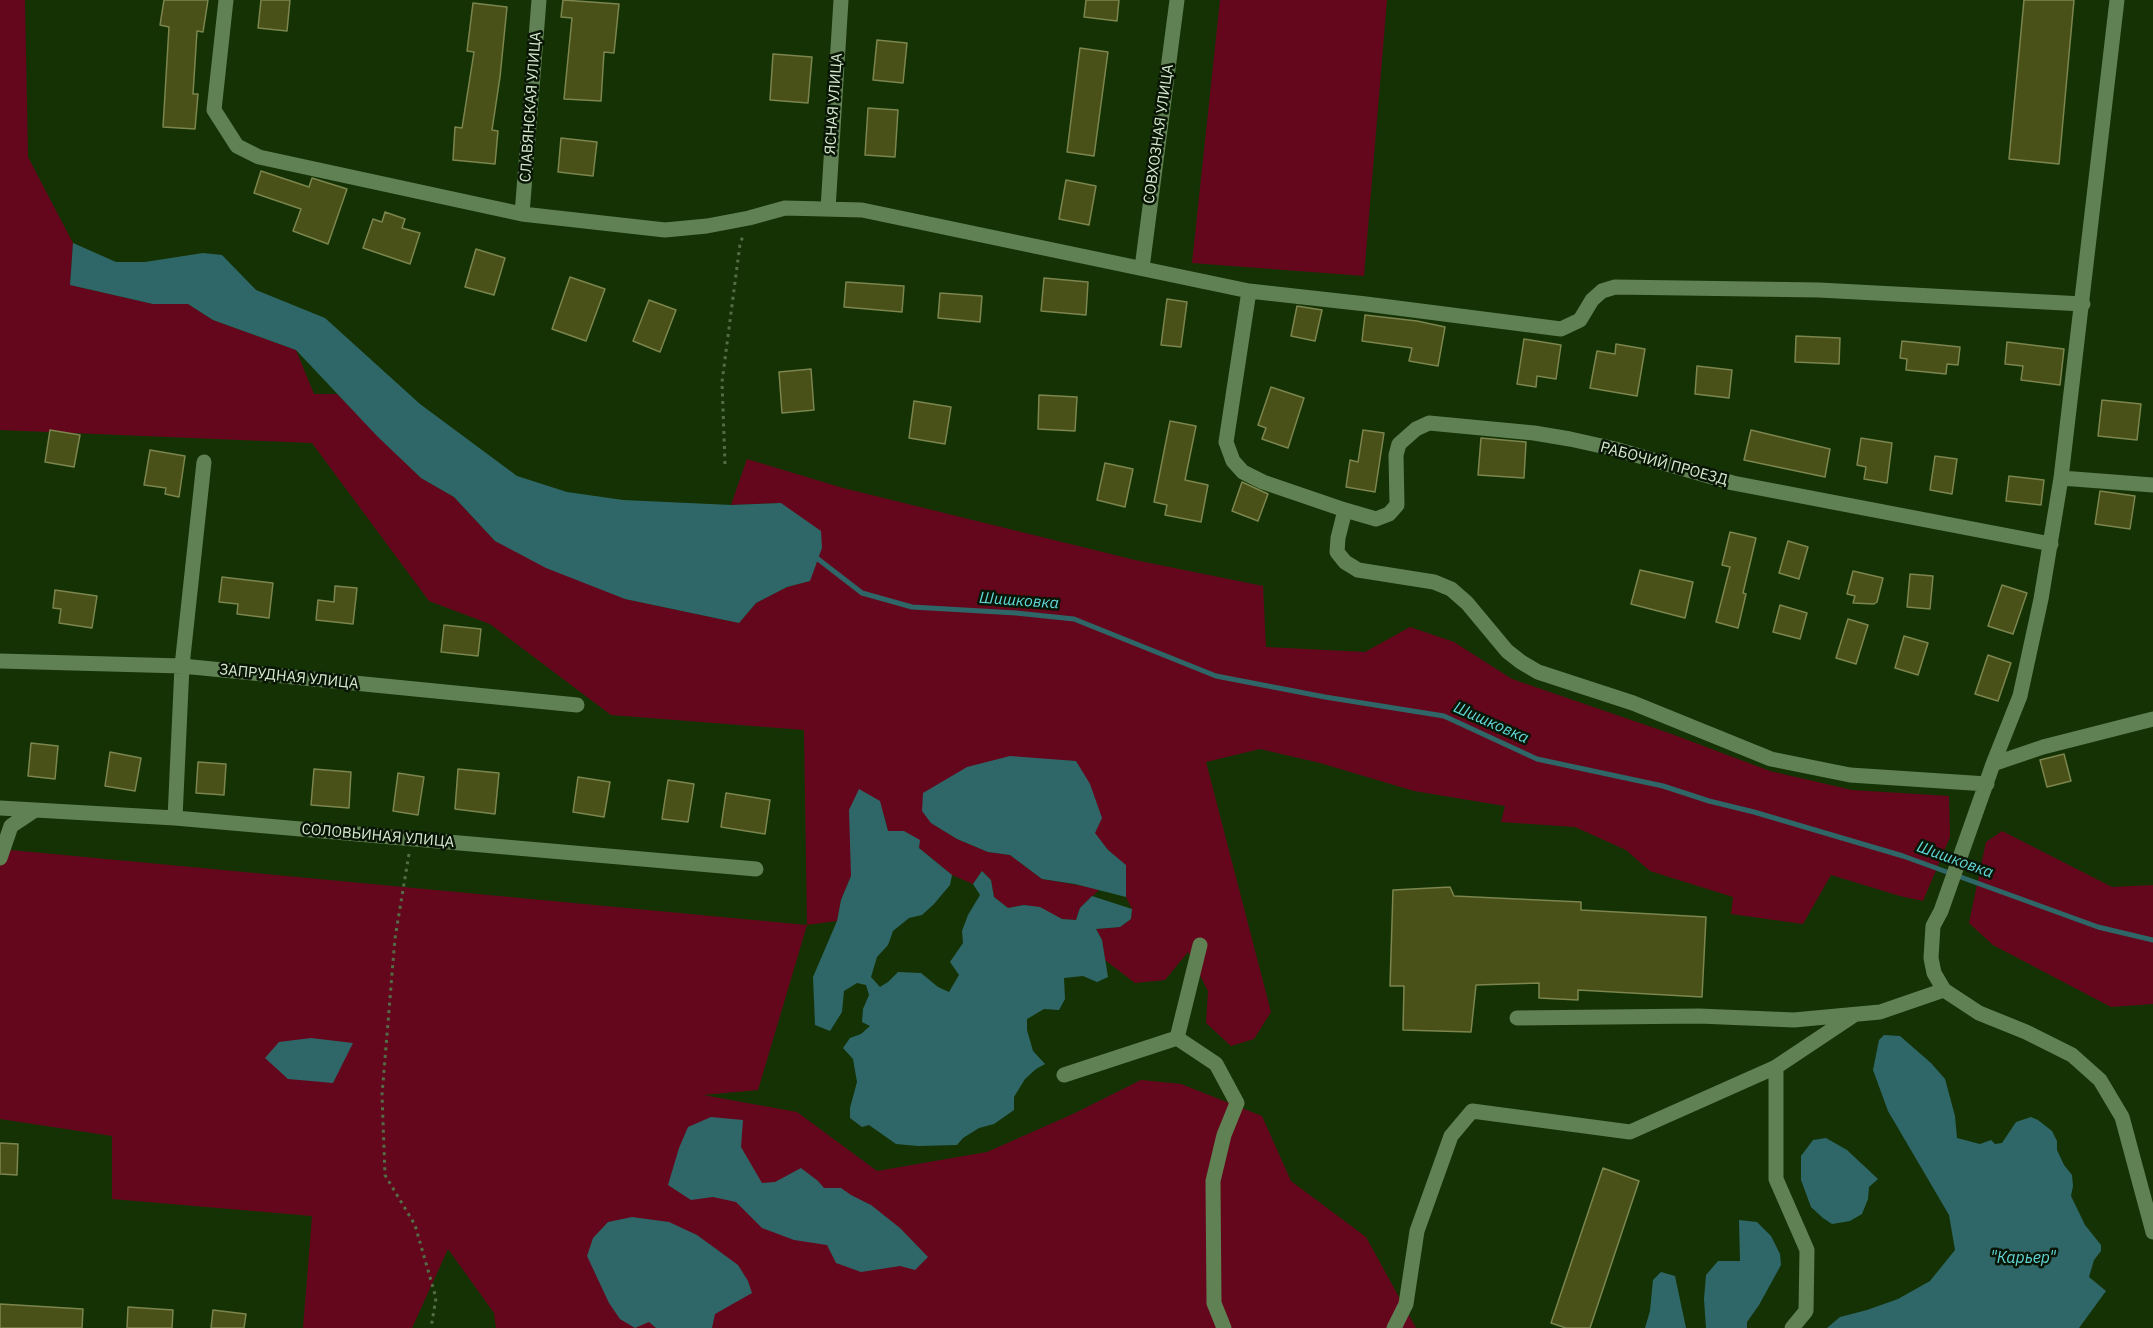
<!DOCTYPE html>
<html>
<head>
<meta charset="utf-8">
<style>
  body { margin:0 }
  canvas { display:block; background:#143204 }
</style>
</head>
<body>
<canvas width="2153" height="1328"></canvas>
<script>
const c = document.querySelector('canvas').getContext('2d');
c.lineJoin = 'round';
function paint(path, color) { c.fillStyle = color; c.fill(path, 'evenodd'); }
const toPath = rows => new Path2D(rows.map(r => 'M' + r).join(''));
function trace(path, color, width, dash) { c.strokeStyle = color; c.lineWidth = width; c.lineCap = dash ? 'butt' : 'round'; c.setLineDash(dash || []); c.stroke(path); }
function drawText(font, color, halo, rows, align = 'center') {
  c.font = font + ' "IBM Plex Sans",sans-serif'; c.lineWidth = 5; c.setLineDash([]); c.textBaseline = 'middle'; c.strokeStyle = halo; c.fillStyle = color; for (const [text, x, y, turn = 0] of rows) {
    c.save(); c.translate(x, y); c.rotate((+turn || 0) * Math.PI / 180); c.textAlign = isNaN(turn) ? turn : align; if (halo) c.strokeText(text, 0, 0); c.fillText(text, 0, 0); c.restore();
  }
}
paint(toPath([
  [0,0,25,0,28,157,73,243,70,285,153,304,188,304,213,320,296,350,314,394,337,394,421,478,454,497,495,541,625,599,739,623,756,603,787,587,810,581,781,503,731,505,747,459,843,488,1135,560,1263,586,1266,647,1365,652,1410,627,1454,642,1512,679,1669,733,1770,771,1852,790,1949,796,1950,837,1923,901,1900,896,1831,875,1803,924,1731,914,1733,897,1650,871,1626,850,1575,827,1501,822,1505,806,1414,791,1320,763,1260,749,1206,762,1271,1012,1254,1039,1231,1046,1206,1023,1208,991,1188,952,1165,980,1135,983,1105,960,1102,940,1096,929,1120,927,1131,919,1132,909,1126,897,1126,866,1108,850,1094,833,1076,761,1047,760,931,823,957,839,988,852,1010,855,1042,879,1100,889,1080,908,1076,920,1062,919,1040,908,1024,905,1008,908,994,897,991,880,982,871,973,884,952,875,919,848,904,831,888,831,884,815,851,876,841,900,837,921,807,925,758,1090,703,1095,797,1112,877,1171,987,1152,1073,1114,1141,1080,1181,1084,1262,1116,1291,1181,1366,1237,1416,1328,496,1328,494,1313,448,1249,412,1328,303,1328,312,1216,112,1199,112,1136,0,1119,0,849,807,925,804,730,611,715,490,624,429,601,312,443,0,430],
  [1220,0,1387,0,1364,276,1192,263],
  [2002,831,2112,887,2153,885,2153,1004,2111,1007,1993,945,1969,923,1986,842]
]), '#64071c');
paint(toPath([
  [73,243,116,262,145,262,203,253,222,255,256,290,325,318,420,404,517,476,567,492,623,500,731,505,781,503,821,531,822,548,810,581,787,587,756,603,739,623,625,599,546,568,495,541,454,497,421,478,377,436,296,350,213,320,188,304,153,304,70,285],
  [1010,756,1076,761,1090,784,1102,818,1095,833,1108,850,1126,865,1126,897,1075,884,1042,879,1010,855,988,852,957,839,931,823,922,811,923,793,967,767],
  [859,789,880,801,888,831,904,831,920,840,919,848,952,875,950,885,934,904,922,915,909,918,893,931,888,945,877,957,871,977,880,987,888,982,898,972,921,973,938,987,949,992,959,975,950,962,963,943,962,931,968,915,980,895,973,884,982,871,991,880,994,897,1008,908,1024,905,1040,907,1062,919,1076,920,1080,908,1092,896,1132,909,1131,919,1120,927,1096,929,1102,940,1108,977,1097,982,1083,976,1064,978,1065,999,1059,1010,1044,1009,1027,1019,1027,1030,1033,1051,1045,1064,1036,1069,1025,1079,1014,1097,1014,1110,994,1124,979,1128,963,1138,957,1145,918,1146,896,1144,869,1125,862,1127,850,1118,850,1108,857,1082,853,1059,843,1048,850,1038,861,1034,870,1026,862,1022,863,1009,869,995,866,985,857,983,844,991,842,1012,830,1031,815,1025,813,977,837,921,841,900,851,876,849,810],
  [1884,1035,1900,1036,1931,1063,1945,1079,1955,1116,1957,1138,1980,1144,1991,1140,1995,1144,2002,1143,2016,1122,2031,1117,2038,1120,2052,1131,2057,1141,2057,1150,2064,1165,2072,1175,2073,1186,2071,1196,2085,1225,2101,1245,2101,1251,2094,1260,2089,1277,2106,1291,2079,1328,1827,1328,1840,1317,1867,1310,1898,1299,1930,1281,1955,1250,1949,1215,1888,1111,1873,1070,1879,1040],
  [311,1038,353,1043,333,1083,288,1079,265,1058,279,1042],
  [711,1117,743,1120,741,1147,762,1183,775,1182,801,1168,818,1181,824,1188,841,1188,851,1195,871,1205,900,1228,928,1257,915,1270,900,1266,861,1272,836,1263,827,1245,794,1240,762,1228,736,1202,713,1197,691,1200,668,1185,679,1148,688,1127],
  [1826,1138,1847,1150,1878,1179,1869,1187,1868,1199,1862,1214,1850,1221,1832,1224,1823,1218,1811,1207,1801,1180,1801,1156,1813,1140],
  [632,1217,669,1222,697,1235,738,1265,748,1281,752,1293,715,1314,712,1328,656,1328,649,1322,635,1328,620,1319,609,1303,587,1256,593,1238,608,1222],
  [1739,1220,1757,1222,1771,1236,1780,1254,1781,1265,1759,1305,1747,1322,1747,1328,1706,1328,1704,1299,1706,1275,1718,1261,1740,1261],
  [1661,1272,1675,1276,1686,1328,1645,1328,1650,1311,1653,1280]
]), '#2f6768');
trace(toPath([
  [818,559,862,593,912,607,1016,613,1074,619,1216,676,1325,697,1444,716,1537,759,1663,786,1709,801,1754,812,1903,856,2098,927,2153,940]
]), '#2f6768', 5);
const building = toPath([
  [164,0,208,0,203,32,197,31,193,94,198,94,195,129,163,127,169,27,160,25,164,0],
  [261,0,290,0,287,31,258,28,261,0],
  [563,0,619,4,614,53,604,52,601,101,564,99,572,18,561,17,563,0],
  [1086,0,1119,0,1117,21,1084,17,1086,0],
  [2024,0,2074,0,2059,164,2009,159,2024,0],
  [473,3,507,7,500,77,492,130,498,131,495,164,453,160,455,127,462,128,474,52,467,51,473,3],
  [877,40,907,43,903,83,873,80,877,40],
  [1080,48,1108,52,1094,156,1067,152,1080,48],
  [773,54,812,57,808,103,770,100,773,54],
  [868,108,898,110,895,157,865,155,868,108],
  [561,138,597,142,593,176,558,172,561,138],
  [261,171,309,187,312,178,347,189,328,244,293,231,301,209,254,193,261,171],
  [1066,180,1096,186,1089,225,1059,219,1066,180],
  [385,212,405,219,402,228,420,233,410,264,363,248,373,219,382,222,385,212],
  [476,249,505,258,494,295,465,287,476,249],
  [570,277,605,289,586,341,552,329,570,277],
  [1044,278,1088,282,1086,315,1041,311,1044,278],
  [846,282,904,286,902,312,844,307,846,282],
  [940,293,982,296,980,322,938,318,940,293],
  [1167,299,1187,302,1181,347,1161,345,1167,299],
  [649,300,676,310,660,352,633,341,649,300],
  [1297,306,1322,310,1315,341,1291,336,1297,306],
  [1365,315,1417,321,1445,327,1438,366,1409,361,1412,348,1362,341,1365,315],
  [1796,336,1840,338,1839,364,1795,362,1796,336],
  [1524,339,1561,345,1556,379,1537,376,1536,387,1517,384,1524,339],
  [1902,341,1960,347,1958,365,1947,364,1946,374,1906,370,1907,359,1900,358,1902,341],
  [2007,342,2064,349,2060,385,2021,380,2023,366,2005,364,2007,342],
  [1616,344,1645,349,1637,396,1590,388,1597,351,1615,354,1616,344],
  [1697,366,1732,370,1729,398,1695,394,1697,366],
  [811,369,814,410,782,413,779,372,811,369],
  [1271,387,1304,398,1288,448,1262,439,1266,428,1258,425,1271,387],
  [1039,395,1077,397,1075,431,1038,429,1039,395],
  [2102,400,2141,404,2137,440,2098,436,2102,400],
  [914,401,951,407,945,444,909,438,914,401],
  [1170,421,1196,426,1185,480,1208,485,1201,522,1165,515,1167,505,1154,502,1170,421],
  [50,430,80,435,74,467,45,462,50,430],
  [1363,430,1384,433,1375,492,1346,487,1350,460,1358,462,1363,430],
  [1751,430,1830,449,1825,477,1744,460,1751,430],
  [1481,438,1526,442,1524,478,1478,475,1481,438],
  [1861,438,1892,443,1887,483,1864,479,1866,467,1857,465,1861,438],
  [150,450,185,456,179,497,165,494,166,488,144,485,150,450],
  [1935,456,1957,459,1952,494,1930,490,1935,456],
  [1105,463,1133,469,1125,507,1097,500,1105,463],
  [2009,476,2044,480,2041,505,2006,501,2009,476],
  [1242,482,1268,494,1258,521,1232,511,1242,482],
  [2100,491,2135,496,2130,529,2095,524,2100,491],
  [1730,532,1756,538,1743,593,1746,594,1738,628,1716,622,1730,567,1722,565,1730,532],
  [1788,541,1808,547,1799,579,1779,573,1788,541],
  [1640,570,1693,582,1685,618,1631,604,1640,570],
  [1853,571,1883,578,1877,602,1874,604,1853,603,1855,596,1847,594,1853,571],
  [1910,574,1933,576,1930,609,1907,607,1910,574],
  [222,577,273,583,269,618,237,614,238,604,219,602,222,577],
  [2002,585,2027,593,2013,634,1988,626,2002,585],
  [335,586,357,588,353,624,316,620,318,600,334,602,335,586],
  [55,590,97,596,92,628,59,623,61,609,53,608,55,590],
  [1780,605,1807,613,1800,639,1773,632,1780,605],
  [1848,619,1868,625,1856,664,1836,658,1848,619],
  [444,625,481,629,478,656,441,652,444,625],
  [1904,636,1928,643,1918,675,1895,668,1904,636],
  [1988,655,2011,663,1998,701,1975,694,1988,655],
  [31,743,58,746,55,779,28,776,31,743],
  [110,752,141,758,135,791,105,786,110,752],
  [2064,754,2071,781,2047,787,2040,760,2064,754],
  [198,762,226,764,224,795,196,793,198,762],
  [314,769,351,772,349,808,311,805,314,769],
  [458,769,499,773,495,814,455,809,458,769],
  [398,773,424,777,418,815,393,811,398,773],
  [578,777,610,782,604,817,573,812,578,777],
  [668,780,694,784,688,822,662,819,668,780],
  [726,793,770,800,765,834,721,827,726,793],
  [1450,887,1454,896,1581,902,1581,910,1706,917,1702,997,1578,990,1578,1000,1539,998,1539,983,1476,985,1471,1032,1403,1030,1404,986,1390,986,1393,890,1450,887],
  [0,1143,18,1144,17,1175,0,1174,0,1143],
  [1603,1168,1639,1181,1590,1328,1566,1328,1551,1323,1603,1168],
  [0,1304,83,1309,82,1328,0,1328,0,1304],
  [128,1307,173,1310,172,1328,127,1328,128,1307],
  [213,1310,246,1314,244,1328,211,1328,213,1310]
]);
paint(building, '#495119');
trace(building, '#7b854d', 1.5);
trace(toPath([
  [725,464,722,382,740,244,743,236],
  [409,854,395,938,382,1095,385,1175,415,1225,436,1298,431,1328]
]), '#536e46', 3, [3, 4.5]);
trace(toPath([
  [226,0,214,110,237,146,259,157,522,214,665,230,707,226,749,218,785,208,862,210,1249,291,1226,442,1233,461,1243,472,1263,482,1345,510,1338,538,1337,552,1345,562,1358,570,1434,582,1451,589,1467,603,1507,651,1521,662,1538,672,1633,703,1771,759,1850,775,1987,784],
  [2117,0,2061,478,2041,599,2020,696,1993,764,1941,911,1933,926,1931,958,1934,973,1944,990,1979,1013,2026,1032,2072,1055,2100,1080,2122,1117,2153,1232],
  [828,209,841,0],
  [522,214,539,0],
  [1142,268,1177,0],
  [1249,291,1366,304,1561,329,1580,320,1592,300,1602,291,1615,287,1819,290,2083,304],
  [2061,478,2153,485],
  [1345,510,1376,519,1389,514,1397,505,1396,455,1399,444,1416,429,1429,423,1534,433,1570,439,1615,449,1733,483,2051,544],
  [0,661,182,666,577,705],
  [1993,764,2043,747,2153,719],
  [0,808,175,818,756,869],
  [175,818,182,666,204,462],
  [0,858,11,826,35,810],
  [1517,1018,1699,1016,1794,1020,1880,1012,1944,990],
  [1177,1038,1216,1064,1237,1103,1224,1135,1213,1181,1214,1303,1224,1328],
  [1776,1067,1776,1179,1807,1250,1806,1311,1792,1328],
  [1064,1075,1177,1038,1200,945],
  [1394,1328,1406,1304,1417,1231,1451,1136,1472,1111,1630,1132,1776,1067,1854,1015]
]), '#608153', 15);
drawText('15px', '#d7ead0', '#091605', [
  ["ЯСНАЯ УЛИЦА",834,104,-86],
  ["СЛАВЯНСКАЯ УЛИЦА",531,107,-86],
  ["СОВХОЗНАЯ УЛИЦА",1159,134,-82],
  ["РАБОЧИЙ ПРОЕЗД",1664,464,15],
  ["ЗАПРУДНАЯ УЛИЦА",289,677,6],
  ["СОЛОВЬИНАЯ УЛИЦА",378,836,5]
]);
drawText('italic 16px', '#62d8da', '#091605', [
  ["Шишковка",1019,601,4],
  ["Шишковка",1491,723,24],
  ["Шишковка",1955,860,20],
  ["\"Карьер\"",2023,1258]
]);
</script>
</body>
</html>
